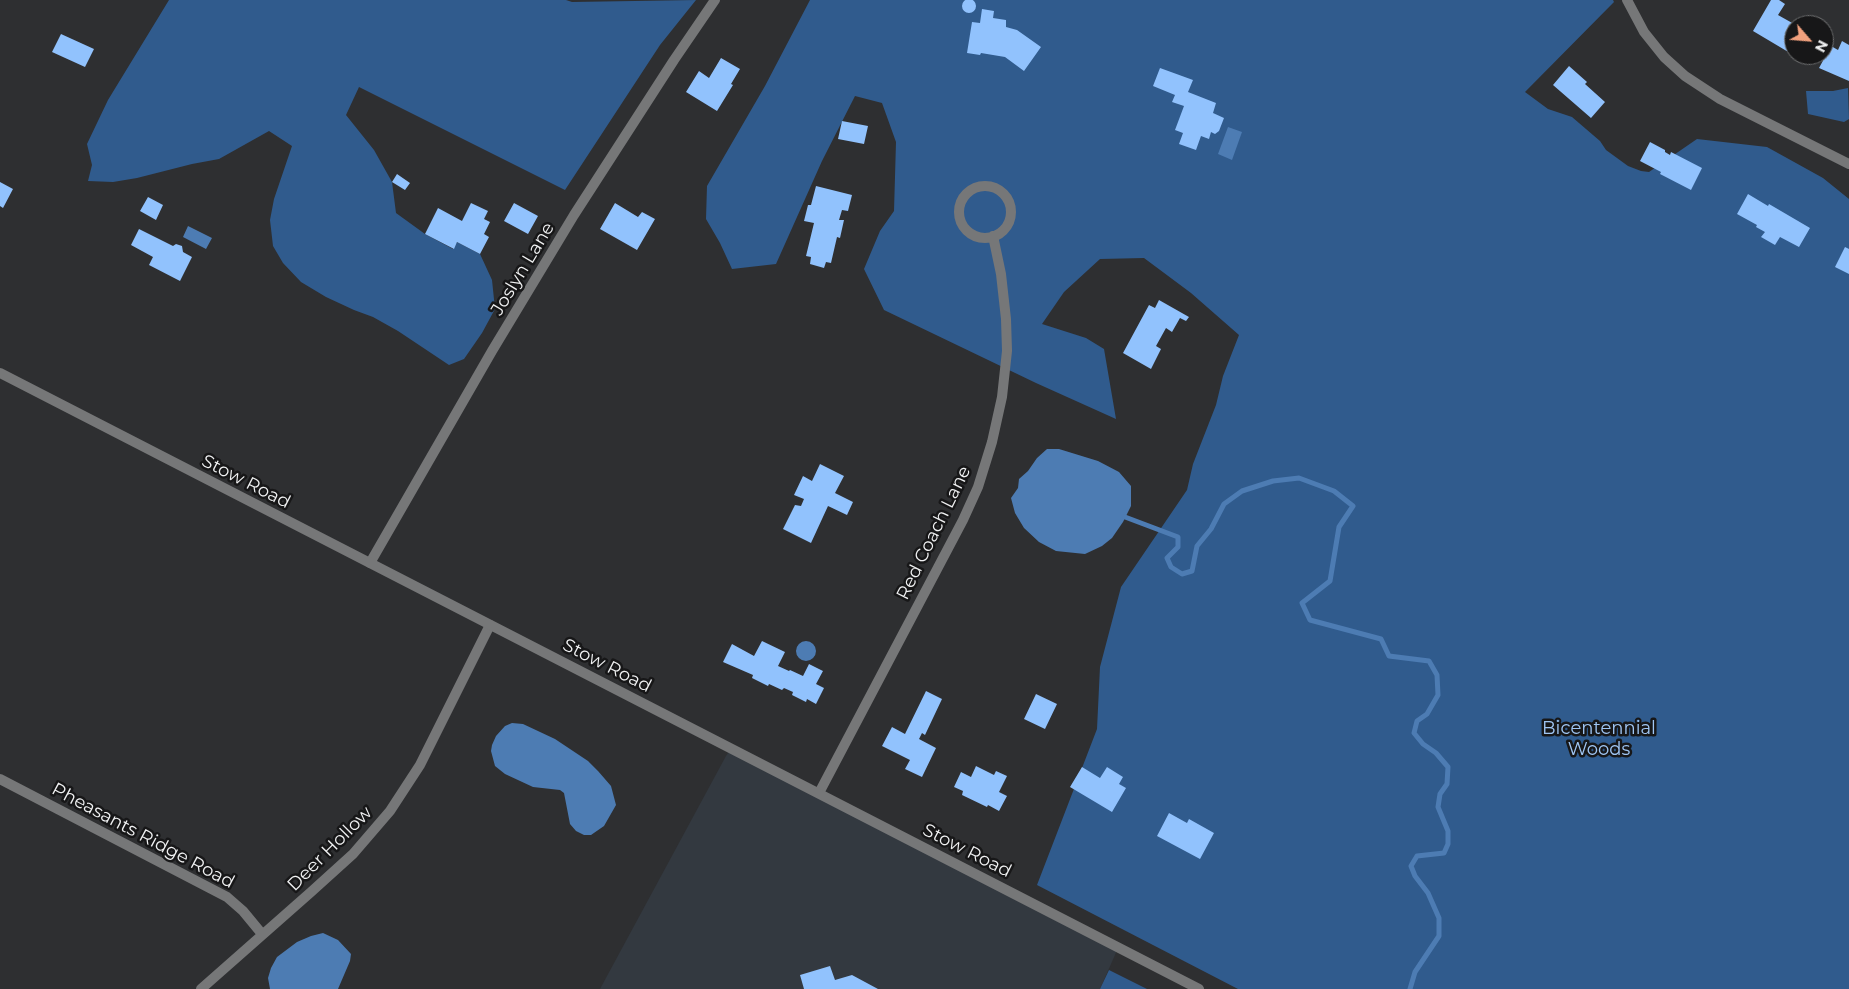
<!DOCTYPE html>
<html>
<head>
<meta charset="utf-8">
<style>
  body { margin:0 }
  #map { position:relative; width:1849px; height:989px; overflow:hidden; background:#2e2f31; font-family:Montserrat,sans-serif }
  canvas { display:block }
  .north { position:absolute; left:1784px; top:15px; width:50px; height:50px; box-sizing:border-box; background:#171718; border:1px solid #6e6f70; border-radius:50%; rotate:117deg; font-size:14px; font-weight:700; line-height:20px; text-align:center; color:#f1f2f3 }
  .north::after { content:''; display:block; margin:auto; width:18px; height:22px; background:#f2a17e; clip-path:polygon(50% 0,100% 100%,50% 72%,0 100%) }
</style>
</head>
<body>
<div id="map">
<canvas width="1849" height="989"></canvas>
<div class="north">N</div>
</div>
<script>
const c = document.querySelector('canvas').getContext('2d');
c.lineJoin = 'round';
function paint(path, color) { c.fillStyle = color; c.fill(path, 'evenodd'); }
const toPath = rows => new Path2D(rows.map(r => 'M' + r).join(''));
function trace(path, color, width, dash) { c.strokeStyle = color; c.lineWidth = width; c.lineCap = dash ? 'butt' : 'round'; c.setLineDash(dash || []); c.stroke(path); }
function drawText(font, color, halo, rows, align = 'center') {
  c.font = font + ' Montserrat,sans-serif'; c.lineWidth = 5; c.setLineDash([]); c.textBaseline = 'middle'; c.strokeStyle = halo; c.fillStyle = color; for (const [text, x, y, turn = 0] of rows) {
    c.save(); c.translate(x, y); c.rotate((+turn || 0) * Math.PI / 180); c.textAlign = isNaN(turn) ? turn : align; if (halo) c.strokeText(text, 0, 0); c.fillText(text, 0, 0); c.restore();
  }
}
paint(toPath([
  [731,749,1118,948,1100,989,600,989,726,756]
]), '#333940');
paint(toPath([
  [169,0,566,0,572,2,696,0,660,45,565,190,359,87,346,115,374,150,392,182,396,213,425,234,453,249,457,242,480,254,492,280,495,309,482,333,464,359,449,365,398,331,373,317,354,310,326,297,301,282,283,263,273,246,270,220,274,199,292,146,269,131,219,159,192,164,137,178,113,182,88,181,92,165,87,144,108,100],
  [810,0,1613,0,1614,2,1525,92,1548,109,1572,117,1600,141,1606,150,1628,166,1641,171,1649,172,1697,139,1767,147,1823,178,1849,199,1849,989,1238,989,1037,885,1097,729,1100,667,1121,587,1187,490,1193,464,1216,405,1223,376,1239,335,1191,293,1144,258,1100,259,1064,292,1042,324,1086,338,1104,349,1116,419,1036,383,884,310,864,269,880,231,894,211,896,142,882,103,855,96,822,161,776,264,732,269,720,243,706,219,707,186,765,86],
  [1848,88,1849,119,1844,122,1808,114,1806,91,1833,91],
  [1109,970,1147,989,1100,989]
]), '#305b8d');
paint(toPath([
  [1228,127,1242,132,1232,160,1218,154],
  [188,226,212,238,206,249,183,237],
  [1047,449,1059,449,1098,461,1119,472,1131,486,1131,506,1123,522,1112,538,1102,546,1085,554,1056,551,1039,542,1024,528,1015,513,1011,498,1018,488,1019,479,1028,471,1037,458],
  '796 651a10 10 0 1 1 20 0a10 10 0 1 1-20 0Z',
  [512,723,523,724,555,739,588,761,598,771,611,786,616,805,604,826,591,835,584,835,576,831,570,824,564,793,560,790,533,787,505,774,495,766,491,751,492,745,496,736,505,726],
  [323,933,338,940,351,954,350,961,338,989,270,989,268,978,271,968,277,957,297,942,311,936]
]), '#4d7cb3');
trace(toPath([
  [1125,517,1178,537,1178,547,1167,558,1171,567,1182,574,1192,571,1197,546,1211,529,1224,504,1242,491,1273,481,1299,478,1334,491,1353,506,1339,527,1330,581,1302,603,1310,620,1381,639,1389,656,1429,661,1437,675,1438,695,1427,714,1417,721,1414,733,1423,744,1436,753,1448,767,1447,784,1440,794,1438,807,1448,831,1448,844,1444,853,1417,856,1411,866,1415,876,1428,893,1439,918,1439,936,1415,972,1410,989]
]), '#4d7cb3', 5);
paint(toPath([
  '962 6a7 7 0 1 1 14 0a7 7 0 1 1-14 0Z',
  [1771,0,1779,0,1785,4,1778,15,1794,24,1794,46,1790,53,1753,31],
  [982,9,994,11,993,18,1006,20,1006,27,1017,30,1041,47,1024,71,1005,57,981,53,980,55,967,53,972,22,980,23],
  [61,34,94,49,85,67,52,52],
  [1842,41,1849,45,1849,81,1819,68,1831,46,1838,50],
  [721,58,740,69,731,84,733,85,717,111,686,92,699,71,709,78],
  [1569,66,1587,82,1585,84,1605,102,1591,118,1553,85],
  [1160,68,1193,80,1188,92,1216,103,1213,113,1224,118,1219,131,1215,134,1211,132,1209,139,1201,136,1196,150,1179,144,1183,133,1175,130,1184,106,1172,102,1175,95,1153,86],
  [842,121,868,126,864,144,838,139],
  [1650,142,1665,150,1665,152,1670,155,1671,152,1702,168,1691,190,1660,174,1661,172,1640,161],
  [397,174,410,183,405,190,392,182],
  [0,182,13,189,3,208,0,206],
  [816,186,852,195,848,211,842,210,839,220,844,220,840,238,837,237,831,263,826,262,824,268,810,264,811,257,806,256,814,223,804,221,808,205,811,205],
  [1748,194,1768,206,1769,204,1810,228,1799,247,1780,237,1775,245,1761,237,1765,232,1756,227,1757,225,1737,214],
  [148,197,163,205,156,220,140,211],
  [471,203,488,211,484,219,490,222,484,234,489,237,480,254,457,242,454,249,425,234,438,208,462,221],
  [514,203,538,216,528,234,504,221],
  [615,203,638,217,642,212,655,219,637,250,600,229],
  [139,229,173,246,176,244,182,246,183,252,192,257,180,281,149,265,153,257,131,245],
  [1845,247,1849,249,1849,274,1835,267],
  [1159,300,1189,317,1186,321,1180,318,1172,332,1166,328,1156,346,1161,349,1151,369,1123,353,1149,305,1155,308],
  [820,464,844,476,835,493,853,502,847,515,828,506,811,543,783,529,795,505,801,506,804,499,794,495,803,476,812,481],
  [762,641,785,652,778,666,789,671,790,670,803,676,809,664,823,671,816,684,824,688,816,704,807,699,806,702,792,695,793,692,784,688,782,690,769,684,768,686,752,678,753,675,723,662,732,644,754,656],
  [926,691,942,699,925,735,922,733,919,739,936,748,922,777,905,769,910,760,882,746,892,727,905,734],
  [1036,694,1057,704,1045,729,1024,719],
  [976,766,994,775,996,771,1007,776,999,792,1007,796,999,811,988,805,987,807,962,795,963,791,954,787,961,772,971,777],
  [1082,767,1100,778,1107,767,1123,777,1119,784,1126,788,1112,812,1070,787],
  [1169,813,1187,823,1189,819,1214,833,1200,859,1157,836],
  [830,966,835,980,852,975,878,989,804,989,800,975]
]), '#91c2fd');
trace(toPath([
  [1627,0,1644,32,1664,57,1685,76,1720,99,1849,164],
  '959 212a26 26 0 1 1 52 0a26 26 0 1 1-52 0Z',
  [370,563,492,351,574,215,674,60,715,0],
  [0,779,227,897,243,911,262,934],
  [819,793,963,520,978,487,992,442,1002,397,1007,351,1006,319,1001,274,993,236],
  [201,989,311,892,353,854,390,811,420,765,490,625]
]), '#767778', 10);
trace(toPath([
  [0,373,1199,989]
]), '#767778', 10);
drawText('18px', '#f1f2f3', '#171718', [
  ["Joslyn Lane",523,269,-59],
  ["Stow Road",246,482,27],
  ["Red Coach Lane",934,533,-64],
  ["Stow Road",607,666,27],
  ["Pheasants Ridge Road",143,836,28],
  ["Deer Hollow",330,849,-45],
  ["Stow Road",967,851,27]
]);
drawText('18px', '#a0c7f5', '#171718', [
  ["Bicentennial",1599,729],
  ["Woods",1599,750]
]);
</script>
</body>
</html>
